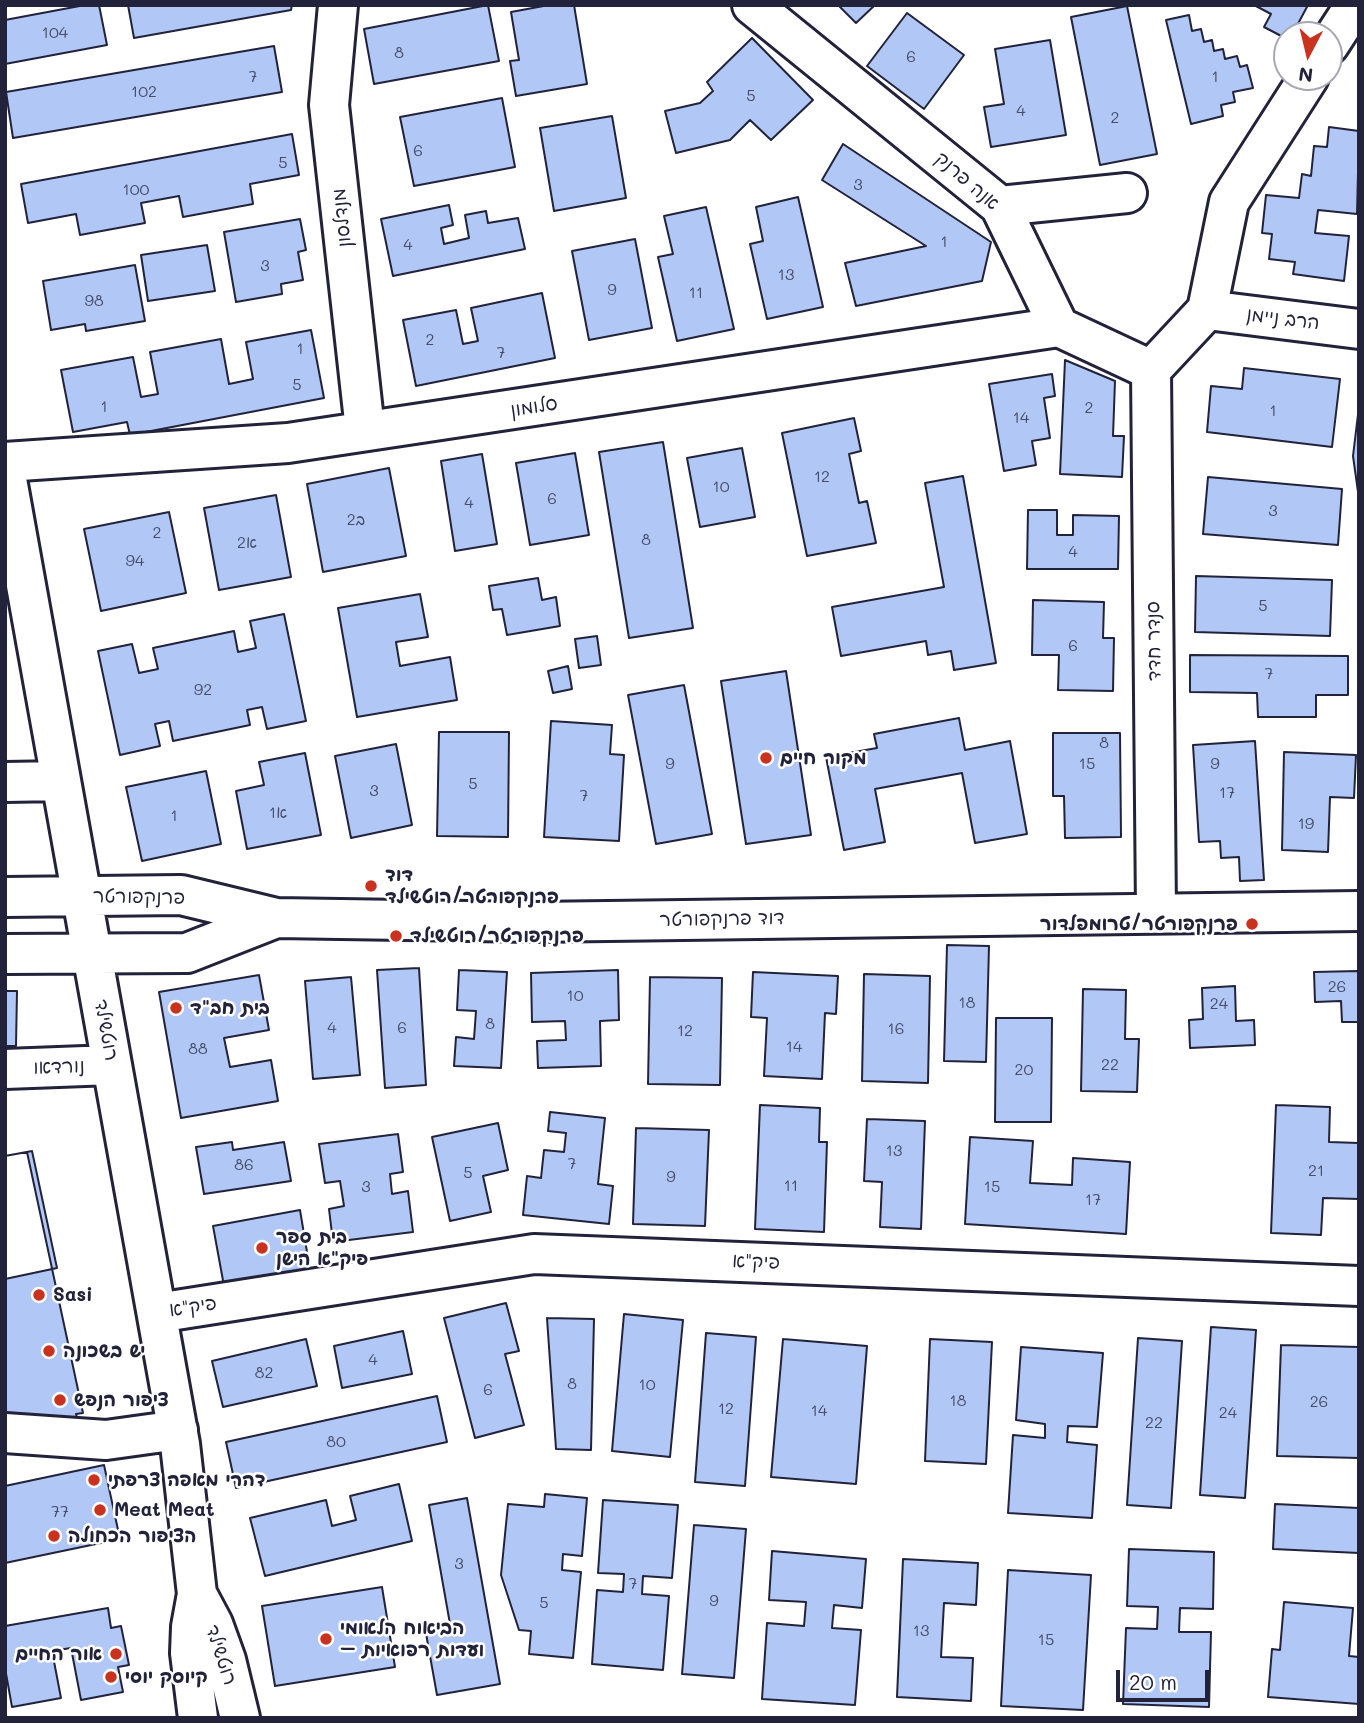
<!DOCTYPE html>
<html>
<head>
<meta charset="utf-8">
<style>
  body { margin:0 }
  #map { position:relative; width:1364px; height:1723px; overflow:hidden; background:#fff; font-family:Mali,sans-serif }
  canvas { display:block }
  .frame { position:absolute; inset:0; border:7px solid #22223b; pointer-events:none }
  .north { position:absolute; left:1273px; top:21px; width:70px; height:70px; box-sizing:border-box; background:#fff; border:2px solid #a7a7b1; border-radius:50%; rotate:187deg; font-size:19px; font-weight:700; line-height:28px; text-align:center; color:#22223b }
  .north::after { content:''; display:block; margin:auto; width:24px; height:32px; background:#c8321e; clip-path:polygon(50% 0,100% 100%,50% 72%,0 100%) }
  .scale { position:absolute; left:1116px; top:1670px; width:93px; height:32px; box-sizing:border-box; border:4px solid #22223b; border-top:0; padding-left:9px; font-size:21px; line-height:24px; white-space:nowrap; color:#22223b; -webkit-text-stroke:5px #fff; paint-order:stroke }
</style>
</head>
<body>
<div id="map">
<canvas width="1364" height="1723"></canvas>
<div class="frame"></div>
<div class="north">N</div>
<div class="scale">20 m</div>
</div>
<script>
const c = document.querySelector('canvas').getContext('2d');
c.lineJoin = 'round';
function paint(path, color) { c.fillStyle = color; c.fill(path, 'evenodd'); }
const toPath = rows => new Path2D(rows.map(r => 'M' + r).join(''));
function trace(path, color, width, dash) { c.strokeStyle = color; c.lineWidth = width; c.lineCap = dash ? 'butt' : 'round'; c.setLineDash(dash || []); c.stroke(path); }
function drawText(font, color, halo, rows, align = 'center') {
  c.font = font + ' Mali,"Playpen Sans Hebrew",sans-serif'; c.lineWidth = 5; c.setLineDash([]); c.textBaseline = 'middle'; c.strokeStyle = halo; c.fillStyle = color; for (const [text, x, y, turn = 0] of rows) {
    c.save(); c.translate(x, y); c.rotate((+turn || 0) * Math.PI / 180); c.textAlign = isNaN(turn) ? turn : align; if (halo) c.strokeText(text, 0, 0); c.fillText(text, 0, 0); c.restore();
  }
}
const building = toPath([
  [85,5,99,5,107,45,5,64,5,20,85,5],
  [128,5,292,5,291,10,134,38,128,5],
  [488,5,499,61,374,84,364,29,488,5],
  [549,5,574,5,587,84,516,96,510,61,519,60,511,12,549,5],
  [838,5,875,5,856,23,838,5],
  [1254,5,1308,5,1292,35,1287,35,1287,39,1264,27,1271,14,1254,5],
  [1127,6,1157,154,1100,165,1071,17,1127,6],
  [907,13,964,55,924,109,867,66,907,13],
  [1189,15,1192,31,1201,29,1204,42,1212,40,1214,51,1223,49,1225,59,1237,56,1240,67,1247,65,1253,88,1233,92,1235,102,1221,105,1223,116,1191,124,1166,20,1189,15],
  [752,38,813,100,771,140,750,120,730,140,676,153,665,111,700,103,713,91,707,82,752,38],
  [1050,40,1066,135,991,147,984,107,1004,104,995,49,1050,40],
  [274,46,282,92,13,138,6,92,274,46],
  [502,98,515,167,414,186,400,117,502,98],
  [612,116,626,198,554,211,540,128,612,116],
  [1329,127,1359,131,1357,214,1318,210,1315,233,1349,236,1344,281,1293,274,1295,262,1269,259,1272,234,1262,233,1266,195,1299,198,1302,174,1311,176,1314,146,1327,147,1329,127],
  [292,134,299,175,250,184,253,204,183,217,179,196,141,203,145,223,80,235,76,214,28,223,21,184,292,134],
  [843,144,991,242,982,281,856,306,845,263,926,246,822,180,843,144],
  [798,197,823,307,767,319,750,244,763,241,756,207,798,197],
  [449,205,453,225,441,228,444,244,469,238,465,215,486,211,488,223,518,218,525,249,393,276,381,219,449,205],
  [706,207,734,329,677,341,658,257,673,254,664,216,706,207],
  [300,219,306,250,298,252,303,280,281,284,282,294,236,302,224,232,300,219],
  [635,239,652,328,589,340,572,251,635,239],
  [207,245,215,291,148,301,141,255,207,245],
  [135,265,145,321,86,331,85,324,51,330,43,281,135,265],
  [542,293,555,358,416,386,403,320,456,310,463,344,478,341,471,308,542,293],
  [311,330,324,398,130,435,127,422,73,432,61,370,133,357,141,397,158,394,150,352,221,339,229,384,253,379,246,342,311,330],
  [1065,360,1115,381,1113,436,1124,436,1122,477,1060,474,1065,360],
  [1244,368,1340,379,1332,447,1207,432,1211,386,1242,389,1244,368],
  [1052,374,1055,396,1044,398,1050,438,1032,441,1036,465,1004,471,989,384,1052,374],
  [1359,406,1359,499,1353,456,1359,406],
  [854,418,861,451,849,454,859,503,867,501,876,543,807,556,782,433,854,418],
  [663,442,693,628,629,638,599,452,663,442],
  [742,448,755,517,700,527,687,458,742,448],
  [575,453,589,535,530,545,516,463,575,453],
  [482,454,497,544,455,551,441,461,482,454],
  [389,468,406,556,323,572,307,484,389,468],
  [963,476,996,663,954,670,951,651,928,655,926,641,841,656,832,607,944,587,925,483,963,476],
  [1208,477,1342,489,1338,545,1203,534,1208,477],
  [276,495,291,577,219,590,204,508,276,495],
  [1028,510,1057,510,1057,535,1073,535,1073,515,1119,516,1118,569,1027,569,1028,510],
  [169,512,186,593,101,611,84,529,169,512],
  [1196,576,1332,580,1330,636,1195,632,1196,576],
  [538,578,542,600,556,597,560,626,507,635,502,609,493,610,489,586,538,578],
  [420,594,428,637,396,642,400,666,450,657,457,700,357,717,338,608,420,594],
  [1033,600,1104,602,1103,638,1114,638,1113,691,1058,690,1059,655,1032,655,1033,600],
  [284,614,306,721,267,729,262,707,247,710,250,725,173,741,169,721,155,724,160,746,120,755,98,651,132,644,139,673,158,669,153,648,234,631,238,652,256,648,250,621,284,614],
  [597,636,601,665,579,668,575,639,597,636],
  [1190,655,1348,656,1348,695,1316,695,1316,717,1258,717,1257,693,1190,692,1190,655],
  [568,666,572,689,553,693,548,671,568,666],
  [786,671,811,835,746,844,721,681,786,671],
  [684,685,712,834,656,844,628,695,684,685],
  [959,718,965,750,1010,741,1027,834,975,843,962,773,875,789,885,842,844,850,826,757,877,748,874,734,959,718],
  [551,721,612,725,610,754,624,755,619,841,544,837,551,721],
  [439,732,509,732,508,837,437,836,439,732],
  [1053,733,1120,733,1121,837,1065,838,1064,796,1053,796,1053,733],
  [1255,741,1264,880,1240,881,1239,857,1221,858,1220,841,1199,842,1193,745,1255,741],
  [396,744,412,825,351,838,335,756,396,744],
  [1284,752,1356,755,1354,798,1330,797,1328,852,1282,850,1284,752],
  [305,753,321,835,247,849,236,791,264,785,259,762,305,753],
  [206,771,221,844,142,861,126,787,206,771],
  [947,945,989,946,986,1062,944,1061,947,945],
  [419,968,426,1085,385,1088,377,970,419,968],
  [459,970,507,972,501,1068,454,1066,456,1037,474,1039,476,1011,457,1010,459,970],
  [618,970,619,1020,600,1021,601,1066,538,1068,537,1041,566,1040,565,1021,532,1022,531,973,618,970],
  [1359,971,1359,1022,1342,1022,1341,1001,1315,1002,1314,972,1359,971],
  [753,972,838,976,836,1014,825,1013,822,1079,764,1076,767,1018,751,1017,753,972],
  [864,974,930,976,928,1083,862,1081,864,974],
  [259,975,269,1030,224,1038,230,1067,271,1060,278,1101,181,1118,159,992,259,975],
  [351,977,360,1075,313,1079,305,981,351,977],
  [650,977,722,978,720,1085,648,1084,650,977],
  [1235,986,1236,1021,1254,1020,1255,1045,1190,1048,1189,1020,1203,1019,1202,988,1235,986],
  [1083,989,1126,990,1125,1039,1139,1039,1137,1092,1081,1091,1083,989],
  [5,991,17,991,16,1046,5,1046,5,991],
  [996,1018,1052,1018,1051,1122,995,1122,996,1018],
  [760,1105,820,1108,819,1142,827,1142,824,1232,755,1229,760,1105],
  [1276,1105,1330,1107,1329,1142,1359,1143,1359,1199,1323,1198,1321,1235,1271,1233,1276,1105],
  [550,1112,605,1118,598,1184,613,1186,609,1224,523,1215,527,1176,541,1178,544,1150,564,1152,566,1133,548,1131,550,1112],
  [867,1119,925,1121,921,1229,880,1227,882,1182,864,1181,867,1119],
  [498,1123,508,1170,483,1176,491,1212,450,1221,432,1137,498,1123],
  [636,1128,709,1130,705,1226,633,1224,636,1128],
  [398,1134,403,1172,390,1174,392,1194,408,1191,413,1232,333,1242,329,1209,344,1206,340,1181,325,1183,319,1144,398,1134],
  [970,1137,1033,1141,1030,1183,1072,1185,1073,1158,1130,1162,1126,1234,965,1224,970,1137],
  [232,1142,233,1150,284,1142,291,1181,204,1194,196,1147,232,1142],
  [32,1151,57,1268,5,1279,5,1156,32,1151],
  [27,1152,83,1413,76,1414,79,1426,5,1421,5,1156,27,1152],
  [300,1210,310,1270,224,1286,213,1226,300,1210],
  [506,1303,519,1351,505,1354,524,1425,475,1438,444,1318,506,1303],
  [624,1314,683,1320,670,1457,612,1451,624,1314],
  [547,1318,594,1319,591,1450,556,1449,547,1318],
  [1211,1327,1256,1330,1245,1498,1200,1495,1211,1327],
  [403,1331,412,1374,342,1388,334,1346,403,1331],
  [706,1333,756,1337,745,1486,695,1482,706,1333],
  [1138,1338,1182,1341,1171,1508,1127,1505,1138,1338],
  [306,1339,317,1386,223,1407,212,1361,306,1339],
  [783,1339,867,1346,856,1484,771,1477,783,1339],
  [930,1339,992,1342,986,1464,925,1461,930,1339],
  [1281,1345,1359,1347,1359,1458,1277,1456,1281,1345],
  [1021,1347,1103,1353,1097,1427,1068,1426,1067,1442,1097,1445,1092,1518,1008,1513,1013,1435,1045,1438,1045,1424,1016,1420,1021,1347],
  [437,1396,447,1442,236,1488,226,1442,437,1396],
  [104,1465,120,1539,5,1563,5,1486,104,1465],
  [399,1484,412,1541,265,1576,250,1518,326,1500,332,1526,356,1520,350,1496,399,1484],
  [545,1494,587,1498,582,1556,563,1554,562,1570,581,1572,573,1658,529,1654,531,1631,519,1630,501,1575,508,1504,544,1507,545,1494],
  [467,1498,500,1684,437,1695,425,1628,450,1624,429,1505,467,1498],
  [603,1500,678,1505,672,1578,643,1576,642,1594,669,1596,663,1670,592,1664,597,1590,623,1592,624,1574,598,1573,603,1500],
  [1275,1504,1359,1508,1359,1553,1273,1549,1275,1504],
  [694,1525,746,1529,734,1678,682,1674,694,1525],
  [1129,1549,1214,1552,1213,1609,1180,1608,1179,1632,1211,1632,1209,1707,1123,1704,1126,1628,1157,1629,1158,1607,1127,1606,1129,1549],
  [772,1551,866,1559,862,1608,834,1605,832,1628,861,1630,855,1705,762,1699,767,1623,804,1626,806,1602,769,1600,772,1551],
  [903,1559,978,1563,976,1605,944,1603,941,1657,973,1658,971,1701,897,1697,903,1559],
  [1008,1570,1091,1575,1083,1710,1001,1706,1008,1570],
  [382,1587,395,1667,275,1686,262,1606,382,1587],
  [1284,1602,1353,1608,1349,1656,1359,1657,1359,1704,1268,1697,1272,1649,1280,1650,1284,1602],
  [108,1608,111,1628,121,1626,129,1665,118,1667,123,1692,81,1700,71,1648,52,1651,61,1698,12,1707,5,1668,5,1626,108,1608]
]);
paint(building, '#b1c8f6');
trace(building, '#22223b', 2);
const minor = toPath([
  [338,5,329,105,365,430],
  [752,5,1000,206,1059,327,1151,370],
  [1329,45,1355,5],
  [1000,206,1127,193],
  [1207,310,1359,329],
  [1151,370,1156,912],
  [1151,370,1207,310,1229,202,1309,77],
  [5,462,288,443,1059,327],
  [5,468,180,1444,197,1594,191,1627,190,1653,198,1718],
  [5,782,61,781],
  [5,897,181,895,276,918],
  [5,954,187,953,276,918,533,922,1359,911],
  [5,1069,112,1065],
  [157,1313,534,1254,1359,1286],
  [5,1433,106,1440,178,1430],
  [197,1594,213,1624,226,1660,240,1718]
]);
trace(minor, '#22223b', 44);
trace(minor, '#fff', 38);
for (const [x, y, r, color] of [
  [766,758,7,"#c8321e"],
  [371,886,7,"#c8321e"],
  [1252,924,7,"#c8321e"],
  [396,936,7,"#c8321e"],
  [176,1008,7,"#c8321e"],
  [262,1248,7,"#c8321e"],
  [39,1295,7,"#c8321e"],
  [49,1351,7,"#c8321e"],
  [60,1400,7,"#c8321e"],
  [94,1480,7,"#c8321e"],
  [100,1510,7,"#c8321e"],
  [54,1536,7,"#c8321e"],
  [326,1639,7,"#c8321e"],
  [116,1654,7,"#c8321e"],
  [111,1677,7,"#c8321e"]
]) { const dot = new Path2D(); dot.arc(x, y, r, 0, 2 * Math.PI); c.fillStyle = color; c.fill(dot); trace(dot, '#fff', 2.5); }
drawText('16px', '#464c6a', null, [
  ["104",55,33],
  ["8",399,53],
  ["6",911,57],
  ["7",253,77],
  ["1",1215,77],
  ["102",144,92],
  ["5",751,96],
  ["4",1021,111],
  ["2",1115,118],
  ["6",418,151],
  ["5",283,163],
  ["3",858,185],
  ["100",136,190],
  ["1",944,242],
  ["4",408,245],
  ["3",265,266],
  ["13",786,275],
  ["9",612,290],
  ["11",696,293],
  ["98",94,301],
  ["2",430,340],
  ["1",300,349],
  ["7",501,353],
  ["5",297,385],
  ["1",104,407],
  ["2",1089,408],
  ["1",1273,411],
  ["14",1021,418],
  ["12",822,477],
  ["10",721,487],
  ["6",552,499],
  ["4",469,503],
  ["3",1273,511],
  ["2ב",356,520],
  ["2",157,533],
  ["8",646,540],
  ["2א",247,543],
  ["4",1073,552],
  ["94",135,561],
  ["5",1263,606],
  ["6",1073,646],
  ["7",1269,674],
  ["92",203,690],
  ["8",1104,743],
  ["9",670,764],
  ["15",1087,764],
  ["9",1215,764],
  ["5",473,784],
  ["3",374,791],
  ["17",1227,793],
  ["7",584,796],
  ["1א",278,813],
  ["1",174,816],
  ["19",1306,824],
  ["26",1337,987],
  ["10",575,996],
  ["18",967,1003],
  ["24",1219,1004],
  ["8",490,1024],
  ["4",332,1028],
  ["6",402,1028],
  ["16",896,1029],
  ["12",685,1031],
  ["14",794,1047],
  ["88",198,1049],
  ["22",1110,1065],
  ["20",1024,1070],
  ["13",894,1151],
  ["7",572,1164],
  ["86",244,1165],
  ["21",1316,1171],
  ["5",468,1173],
  ["9",671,1177],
  ["11",791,1186],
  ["3",366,1187],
  ["15",992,1187],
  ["17",1093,1200],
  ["4",373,1360],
  ["82",264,1373],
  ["8",572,1384],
  ["10",647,1385],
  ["6",488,1390],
  ["18",958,1401],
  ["26",1319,1402],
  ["12",726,1409],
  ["14",819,1411],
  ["24",1228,1413],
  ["22",1154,1423],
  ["80",336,1442],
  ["77",60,1512],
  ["3",459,1564],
  ["7",633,1584],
  ["9",714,1601],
  ["5",544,1603],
  ["13",921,1631],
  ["15",1046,1640]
]);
drawText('19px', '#22223b', '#fff', [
  ["אנה פרנק",967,181,41],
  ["מנדלסון",342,218,-96],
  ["הרב ניימן",1283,319,7],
  ["סלומון",534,407,-9],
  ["סנדר חדד",1154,641,-91],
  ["פרנקפורטר",139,897,1],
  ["דוד פרנקפורטר",722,919,-1],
  ["רוטשילד",106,1030,80],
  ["נורדאו",59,1067,-2],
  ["פיק\"א",756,1262,2],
  ["פיק\"א",193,1307,-9],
  ["רוטשילד",221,1655,72]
]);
drawText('bold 19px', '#22223b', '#fff', [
  ["מקור חיים",780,758],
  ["דוד",385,875],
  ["פרנקפורטר/רוטשילד",385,897],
  ["פרנקפורטר/טרומפלדור",1238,924,"right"],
  ["פרנקפורטר/רוטשילד",410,936],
  ["בית חב\"ד",190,1008],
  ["בית ספר",276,1237],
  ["פיק\"א הישן",276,1259],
  ["Sasi",53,1295],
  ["יש בשכונה",63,1351],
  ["ציפור הנפש",74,1400],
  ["דהרי מאפה צרפתי",108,1480],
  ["Meat Meat",114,1510],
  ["הציפור הכחולה",68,1536],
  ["הביאוח הלאומי",340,1628],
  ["– ועדות רפואיות",340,1650],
  ["אור החיים",102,1654,"right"],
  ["קיוסק יוסי",125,1677]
], 'left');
</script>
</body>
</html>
